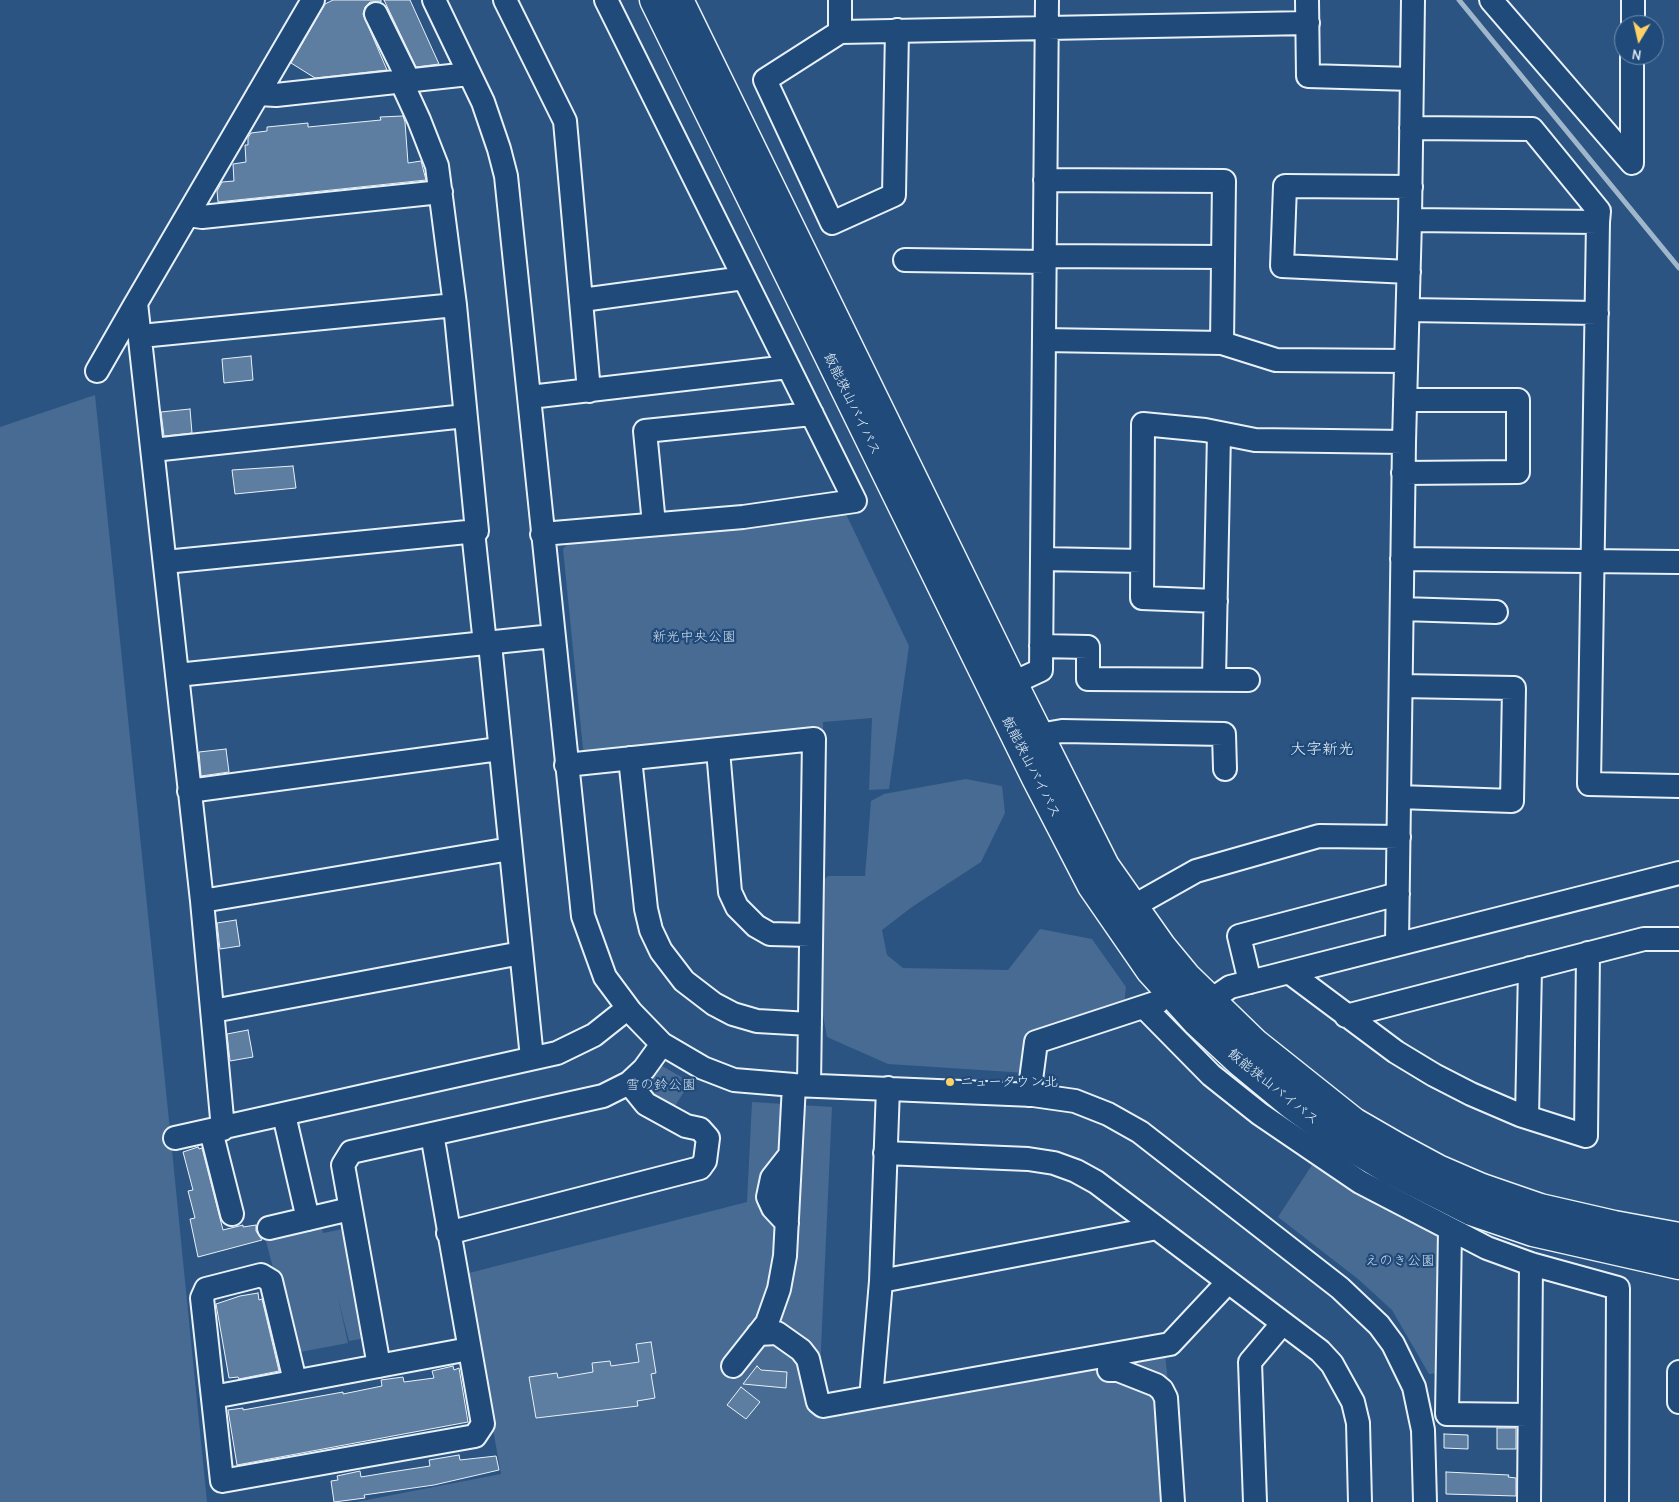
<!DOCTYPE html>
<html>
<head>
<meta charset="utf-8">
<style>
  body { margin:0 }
  #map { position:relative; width:1679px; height:1502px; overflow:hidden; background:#2b5482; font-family:"Comic Neue",sans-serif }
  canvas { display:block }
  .north { position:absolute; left:1614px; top:15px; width:50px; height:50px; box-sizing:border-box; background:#1f4a7a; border:1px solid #6f8dac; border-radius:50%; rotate:189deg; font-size:14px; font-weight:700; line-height:20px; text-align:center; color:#e8f1f8 }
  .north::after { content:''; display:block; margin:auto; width:18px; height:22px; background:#ffd166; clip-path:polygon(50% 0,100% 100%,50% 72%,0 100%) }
</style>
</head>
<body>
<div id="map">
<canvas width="1679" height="1502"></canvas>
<div class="north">N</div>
</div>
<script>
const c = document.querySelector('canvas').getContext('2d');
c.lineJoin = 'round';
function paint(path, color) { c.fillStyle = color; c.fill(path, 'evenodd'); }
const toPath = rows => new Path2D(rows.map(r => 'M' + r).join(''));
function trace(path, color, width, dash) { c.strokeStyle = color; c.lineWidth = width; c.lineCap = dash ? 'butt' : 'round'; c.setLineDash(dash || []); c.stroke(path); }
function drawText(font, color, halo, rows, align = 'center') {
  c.font = font + ' "Comic Neue","Klee One",sans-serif'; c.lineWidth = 4.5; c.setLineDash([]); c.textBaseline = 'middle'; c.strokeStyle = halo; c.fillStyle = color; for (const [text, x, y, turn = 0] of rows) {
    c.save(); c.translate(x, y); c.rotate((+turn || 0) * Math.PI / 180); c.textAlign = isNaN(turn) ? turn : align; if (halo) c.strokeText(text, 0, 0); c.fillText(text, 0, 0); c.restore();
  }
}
paint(toPath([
  [95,395,171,1140,207,1502,0,1502,0,427],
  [846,514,909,646,889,789,869,790,872,718,823,722,823,730,721,741,588,755,583,749,563,549,568,543],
  [966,779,1002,786,1005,813,981,862,912,907,882,930,887,955,903,968,1008,970,1040,929,1092,939,1126,987,1124,1005,1034,1032,1027,1073,888,1064,827,1037,819,994,819,884,828,876,865,876,871,801,884,794],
  [657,1063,690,1082,672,1111,649,1099,642,1081],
  [752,1102,832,1107,818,1415,1165,1354,1170,1401,1177,1502,356,1502,501,1474,465,1274,747,1202],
  [1312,1165,1436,1233,1441,1243,1440,1373,1429,1374,1392,1310,1358,1279,1278,1217],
  [321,1226,323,1233,348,1228,366,1338,349,1341,338,1298,348,1343,295,1353,266,1241]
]), '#476b93');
trace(toPath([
  [1459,0,1679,268]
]), '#a0b6cb', 5);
const building = toPath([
  [333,0,381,0,381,2,370,2,365,7,363,14,387,70,315,78,291,63,325,4,333,0],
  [384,0,410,0,439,64,416,67,384,0],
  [403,116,405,122,408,163,421,161,426,180,218,202,217,191,222,182,234,181,233,164,246,162,245,145,248,145,248,138,251,133,267,131,267,127,308,123,308,127,381,120,380,117,403,116],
  [251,356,253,380,224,383,222,359,251,356],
  [190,409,192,433,164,436,161,412,190,409],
  [293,466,296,488,235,494,232,470,293,466],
  [226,749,229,772,201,776,199,752,226,749],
  [236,920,240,946,220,949,217,923,236,920],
  [248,1030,253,1057,230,1061,227,1034,248,1030],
  [198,1147,199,1149,202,1148,223,1230,243,1225,243,1227,256,1225,256,1231,262,1240,198,1257,190,1219,195,1218,188,1191,193,1190,183,1152,198,1147],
  [258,1293,259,1300,262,1299,279,1371,239,1379,238,1377,229,1378,216,1304,240,1296,258,1293],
  [651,1342,656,1373,651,1374,655,1398,637,1401,638,1406,536,1418,529,1377,557,1373,558,1378,593,1372,592,1363,610,1361,611,1366,639,1362,636,1344,651,1342],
  [453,1366,454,1370,459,1368,468,1422,237,1465,228,1410,243,1408,243,1410,343,1392,343,1394,382,1386,381,1380,403,1377,404,1382,434,1378,432,1371,453,1366],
  [757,1366,761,1370,787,1372,786,1388,743,1384,757,1366],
  [741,1387,760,1402,746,1419,727,1405,741,1387],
  [1497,1428,1516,1428,1516,1449,1497,1449,1497,1428],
  [1444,1434,1468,1435,1468,1449,1444,1448,1444,1434],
  [459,1455,460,1460,496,1456,499,1470,434,1485,364,1495,365,1498,334,1502,331,1481,338,1480,337,1476,360,1471,361,1477,391,1472,430,1466,429,1460,459,1455],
  [1446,1472,1509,1475,1508,1477,1516,1478,1516,1496,1446,1494,1446,1472]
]);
paint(building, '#5d7da1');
trace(building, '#e8f1f8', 1);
const minor = toPath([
  [434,0,483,102,499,149,506,176,583,916,605,977,631,1012,662,1044,703,1068,734,1080,794,1085,1033,1095,1075,1101,1108,1114,1140,1132,1340,1288,1379,1325,1393,1344,1414,1387,1423,1430,1425,1502],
  [505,0,565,121,589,391],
  [840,0,840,32,765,80,832,223,894,195,897,30],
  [1307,0,1308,76,1412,79],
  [1491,0,1632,163,1632,55],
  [376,14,409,81],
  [1633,25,1633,0],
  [840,32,1308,23],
  [258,94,276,95,469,74],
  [1411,128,1532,129,1599,211,1598,222],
  [1045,180,1224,181,1222,343],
  [188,215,202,217,441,192],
  [1410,220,1598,222,1589,784,1679,786],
  [1045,256,1223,257],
  [905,260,1045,262],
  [1409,272,1282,266,1285,186,1411,187],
  [582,300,744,278],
  [1408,310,1597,313],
  [141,336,455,305],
  [1044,340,1222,343,1276,360,1406,361],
  [97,371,136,303],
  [530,397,788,367],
  [153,450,465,416],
  [1403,473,1518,472,1518,400,1405,400],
  [654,524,645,431,812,414],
  [473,531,485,644],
  [542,534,743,517,855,501,606,0],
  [1042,559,1142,561],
  [1402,559,1679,562],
  [165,562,477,531,455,305,437,166,419,120,402,83],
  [1216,601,1142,598,1143,424,1205,430,1255,440,1404,442],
  [1402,609,1496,612],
  [490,644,532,1058],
  [1041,646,1088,647,1088,679,1248,680],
  [177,675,553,636],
  [1214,679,1219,433],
  [1013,683,1041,670,1047,0],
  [1039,735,1062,731,1224,734,1225,769],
  [718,750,730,892,737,907,756,926,770,934,810,935],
  [630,758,646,909,651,930,661,951,684,981,714,1004,733,1014,757,1021,810,1024],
  [566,765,814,739,809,1085],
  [189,791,499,749],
  [1399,797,1512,801,1514,688,1401,686],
  [202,901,510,849],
  [1132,907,1196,871,1319,836,1399,837],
  [1397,943,1404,442,1410,220,1413,0],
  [1289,972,1396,1052,1434,1075,1471,1094,1520,1115,1586,1136,1588,953],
  [1250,982,1239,936,1398,894],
  [1211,1000,1230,987,1679,873],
  [1144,1007,1211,1075,1260,1114,1360,1182,1487,1248,1531,1264,1618,1288,1617,1502],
  [213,1011,521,953],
  [1346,1016,1644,939,1679,939],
  [888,1088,881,1281,872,1387,878,1396,1170,1344,1228,1282],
  [1029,1095,1036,1042,1158,1002],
  [284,1115,308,1219],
  [1527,1117,1530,968],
  [223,1129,202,901,136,303,313,0],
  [211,1131,232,1214],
  [175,1138,557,1053,594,1035,628,1008],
  [885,1153,1028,1159,1054,1163,1076,1171,1096,1182,1320,1351,1332,1364,1353,1402,1358,1423,1360,1502],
  [787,1223,773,1208,768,1197,772,1178,790,1155],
  [269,1228,350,1209],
  [1450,1230,1447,1414,1529,1415],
  [448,1233,700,1168,705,1161,708,1138,700,1129,686,1126,646,1104,629,1083],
  [881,1281,1157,1228],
  [758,1334,777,1333,801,1350,808,1359,818,1402,823,1406,878,1396],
  [379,1366,343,1165,351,1152,603,1096,629,1083,644,1069,662,1044],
  [733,1366,767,1323,779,1289,785,1256,794,1085],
  [1109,1370,1118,1370,1156,1385,1162,1390,1166,1398,1173,1502],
  [1679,1372,1679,1402],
  [295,1381,271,1281,261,1275,206,1289,202,1298,222,1481,475,1436,483,1424,432,1134],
  [213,1397,469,1349],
  [1255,1502,1250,1362,1282,1324],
  [1529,1502,1531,1264]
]);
const highway = toPath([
  [654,0,1036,778,1092,886,1150,970,1197,1022,1240,1062,1292,1105,1341,1141,1388,1169,1471,1211,1533,1232,1679,1265],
  [679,0,1013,683,1105,866,1162,947,1186,976,1255,1043,1354,1122,1399,1148,1438,1169,1482,1188,1540,1208,1614,1225,1679,1237]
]);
trace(minor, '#e8f1f8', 26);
trace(highway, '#e8f1f8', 31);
trace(minor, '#1f4a7a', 22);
trace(highway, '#1f4a7a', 28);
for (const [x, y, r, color] of [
  [950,1082,5,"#ffd166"]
]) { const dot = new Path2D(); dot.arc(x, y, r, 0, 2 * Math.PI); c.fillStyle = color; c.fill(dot); trace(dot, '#1f4a7a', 2); }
drawText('14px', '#e8f1f8', '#1f4a7a', [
  ["飯能狭山バイパス",852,404,64],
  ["飯能狭山バイパス",1031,767,63],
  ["飯能狭山バイパス",1273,1087,39]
]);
drawText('14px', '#d0dde9', '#1f4a7a', [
  ["新光中央公園",694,637],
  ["雪の鈴公園",661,1085],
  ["えのき公園",1400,1261]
]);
drawText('14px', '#e8f1f8', '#1f4a7a', [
  ["ニュータウン北",960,1082]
], 'left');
drawText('16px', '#e8f1f8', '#1f4a7a', [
  ["大字新光",1322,749]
]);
</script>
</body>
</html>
